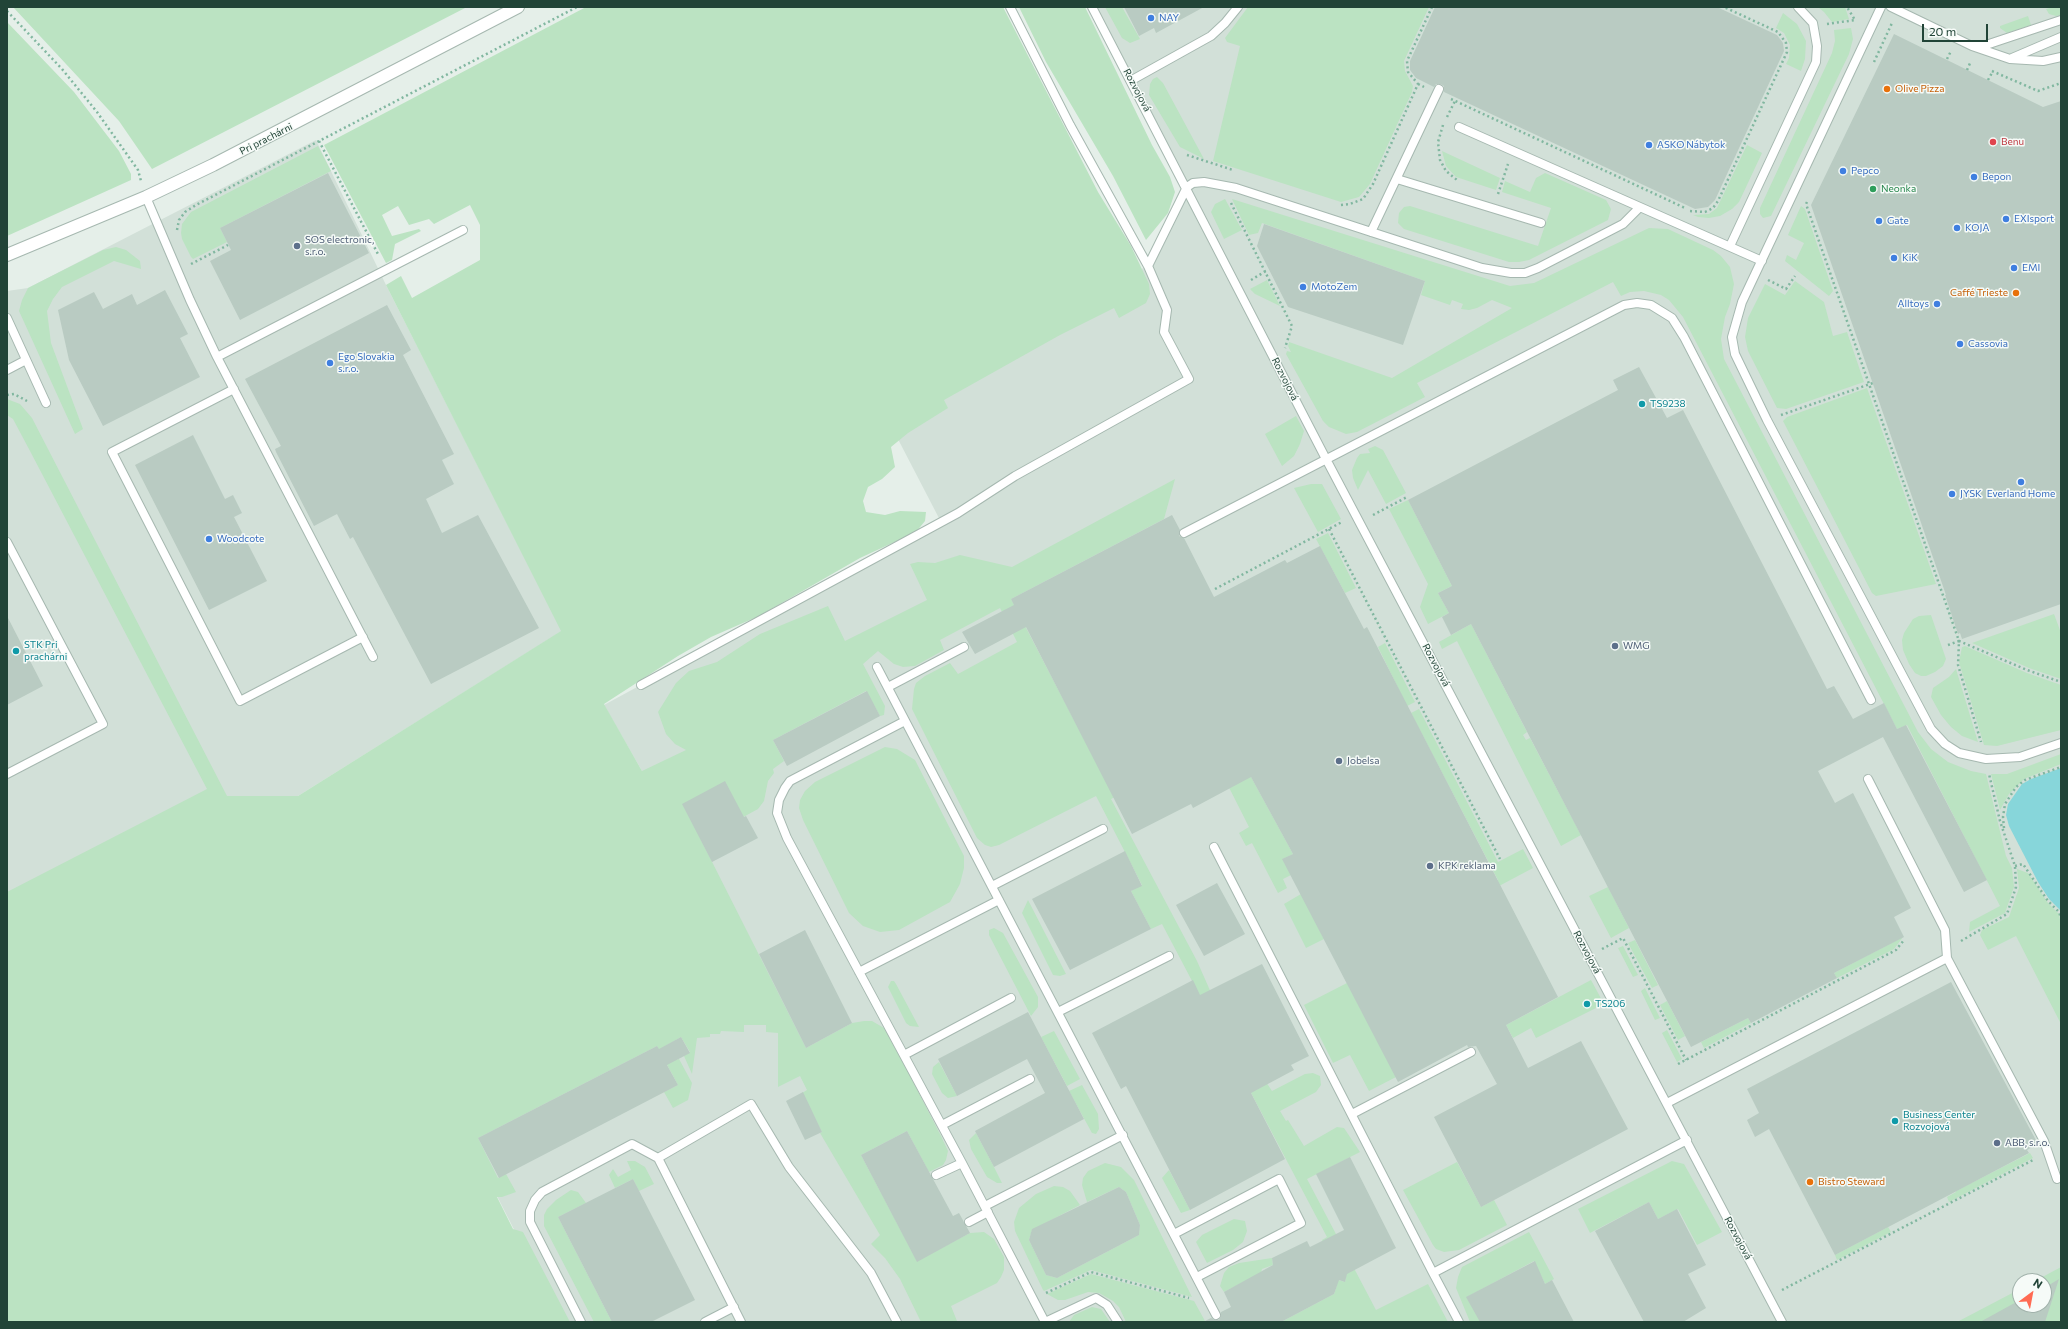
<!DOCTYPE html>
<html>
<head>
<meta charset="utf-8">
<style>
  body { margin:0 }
  #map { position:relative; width:2068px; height:1329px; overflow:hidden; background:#e5efe9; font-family:Commissioner,sans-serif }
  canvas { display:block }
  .frame { position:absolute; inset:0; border:8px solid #214437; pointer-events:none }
  .north { position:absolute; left:2012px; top:1273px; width:40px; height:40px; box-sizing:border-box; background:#f6fbf8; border:1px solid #a1b2ab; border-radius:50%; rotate:32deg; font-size:11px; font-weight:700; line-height:16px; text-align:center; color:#214437 }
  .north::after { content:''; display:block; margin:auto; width:14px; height:18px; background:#ff6b53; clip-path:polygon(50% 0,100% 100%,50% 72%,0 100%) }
  .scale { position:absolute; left:1922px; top:24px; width:66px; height:18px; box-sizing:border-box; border:2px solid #214437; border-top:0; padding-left:5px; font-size:12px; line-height:14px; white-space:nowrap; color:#214437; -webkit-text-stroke:3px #f6fbf8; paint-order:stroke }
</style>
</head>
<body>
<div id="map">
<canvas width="2068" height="1329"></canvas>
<div class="frame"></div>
<div class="north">N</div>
<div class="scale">20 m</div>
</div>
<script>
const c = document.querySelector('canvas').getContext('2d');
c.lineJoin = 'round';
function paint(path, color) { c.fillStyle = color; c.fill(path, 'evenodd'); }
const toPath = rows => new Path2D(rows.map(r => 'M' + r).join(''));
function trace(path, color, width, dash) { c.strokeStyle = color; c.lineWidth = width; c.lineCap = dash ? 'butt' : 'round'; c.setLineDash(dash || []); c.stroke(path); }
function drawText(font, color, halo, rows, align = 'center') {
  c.font = font + ' Commissioner,sans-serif'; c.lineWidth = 3; c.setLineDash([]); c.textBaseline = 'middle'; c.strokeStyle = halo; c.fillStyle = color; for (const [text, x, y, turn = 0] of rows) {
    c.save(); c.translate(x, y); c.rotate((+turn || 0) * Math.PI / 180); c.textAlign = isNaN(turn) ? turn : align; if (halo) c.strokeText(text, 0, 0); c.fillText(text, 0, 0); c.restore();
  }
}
paint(toPath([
  [1092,7,2061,7,2061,1322,561,1322,497,1196,462,1133,642,771,604,705,941,522,873,391,1148,266,1187,187],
  [2020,1281,2044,1281,2044,1305,2020,1305],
  [316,140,386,285,562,631,298,796,227,796,7,911,7,291,28,288]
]), '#d2e0d8');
paint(toPath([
  [13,7,467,7,152,169,119,121],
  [586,7,1003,7,1098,192,1131,246,1149,284,1150,294,1146,303,1119,318,1114,308,1060,335,944,400,948,408,908,433,891,447,895,467,882,479,868,487,863,501,866,512,885,515,900,511,926,512,925,521,916,532,860,558,759,616,711,637,678,656,604,704,642,771,686,750,675,744,666,734,658,712,676,683,689,671,717,662,760,634,828,606,845,641,927,600,910,564,918,562,935,563,960,555,1012,567,1175,479,1164,519,1011,599,1111,791,1226,731,1293,854,1283,859,1291,875,1283,879,1287,888,1278,893,1252,843,1246,846,1239,833,1249,827,1209,748,1111,799,1197,961,1220,1013,1272,1091,1305,1074,1313,1073,1320,1076,1321,1085,1316,1092,1280,1111,1286,1121,1288,1120,1304,1146,1337,1127,1344,1128,1360,1152,1307,1179,1376,1310,1428,1284,1448,1322,1281,1322,1334,1294,1337,1285,1335,1279,1345,1282,1346,1277,1336,1274,1337,1267,1322,1240,1327,1237,1162,924,1151,929,1131,891,1142,885,1096,796,999,845,991,847,985,845,977,838,912,709,914,689,916,683,925,676,950,663,958,674,1017,642,1000,608,940,640,944,650,915,666,903,667,894,664,878,651,863,664,885,706,884,715,880,716,866,691,773,740,784,761,773,769,774,773,768,781,764,801,758,809,701,840,806,1048,852,1023,864,1021,872,1021,884,1028,893,1043,941,1136,948,1151,946,1160,943,1165,929,1172,907,1131,861,1155,917,1261,970,1233,984,1232,994,1239,1004,1257,1004,1270,1001,1277,997,1283,951,1306,957,1321,967,1322,921,1322,900,1279,885,1258,871,1244,880,1235,820,1133,822,1132,802,1093,807,1090,800,1076,778,1087,778,1033,766,1032,766,1025,744,1025,744,1032,721,1031,720,1034,710,1034,710,1037,697,1038,692,1074,684,1056,690,1052,681,1037,667,1045,676,1060,679,1059,692,1083,688,1100,673,1108,664,1092,678,1085,657,1046,478,1138,498,1178,506,1174,516,1192,502,1197,497,1197,513,1229,523,1232,570,1322,7,1322,7,892,207,789,30,451,13,419,7,415,7,399,20,404,32,418,227,796,298,796,561,631,386,285,401,276,412,298,480,260,480,225,470,205,434,224,429,219,409,225,398,206,382,215,392,236,419,229,421,231,395,244,392,260,386,263,324,145],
  [1019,7,1085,7,1152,145,1170,177,1175,192,1168,213,1146,240,1113,176,1046,62],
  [1105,7,1122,7,1140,39,1130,43,1122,38],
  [1248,7,1429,7,1404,61,1405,71,1413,86,1412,92,1370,184,1359,197,1341,202,1213,161,1240,46,1227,42,1225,38],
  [1818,7,1845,7,1849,19,1832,22,1824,12],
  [2053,7,2061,7,2061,15,2056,16,2049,14,2046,9],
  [1783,13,1797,24,1806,41,1805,59,1801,71,1786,64,1789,58,1790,45,1784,33,1776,28],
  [2028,16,2031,25,2007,33,2000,28,2000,26],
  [7,22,74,92,119,151,131,174,131,180,7,236],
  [1851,28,1853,39,1849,54,1771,216,1763,218,1760,214,1760,208,1832,53,1835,41,1834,30],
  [1157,77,1163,83,1204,159,1180,147,1149,95,1150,84,1153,79],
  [1747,145,1762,153,1739,202,1732,209,1720,216,1709,218,1698,217,1693,215,1709,214,1717,208],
  [318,146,331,171,220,228,227,242,193,259,191,257,182,239,181,233,182,224,191,212],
  [1442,151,1500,178,1496,190,1456,177,1446,166],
  [1545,173,1606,200,1611,209,1608,220,1529,260,1519,262,1509,262,1404,229,1398,223,1399,213,1404,207,1410,206,1538,246,1551,208,1502,192,1505,181,1530,192,1536,178],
  [1225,199,1242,230,1224,239,1211,212,1215,204],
  [1232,199,1510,286,1534,283,1649,228,1668,229,1713,250,1721,256,1730,267,1734,284,1730,304,1725,317,1721,339,1724,359,1918,732,1931,749,1948,762,1971,771,1986,774,2006,856,2012,868,2014,887,2005,913,1969,932,1970,922,2000,906,1907,725,1897,729,1683,317,1669,300,1661,295,1644,291,1630,292,1621,296,1613,282,1417,383,1425,397,1357,432,1346,434,1329,427,1323,421,1286,354,1287,351,1291,352,1288,346,1289,342,1392,378,1512,308,1492,300,1477,308,1469,310,1461,309,1463,304,1452,300,1450,305,1421,295,1425,281,1262,223,1258,233,1249,235],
  [1801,206,1805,209,1833,291,1829,296,1785,261,1787,255,1796,260,1804,243,1788,235],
  [116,247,126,250,140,261,141,269,114,261,62,287,53,299,47,311,51,343,83,429,75,434,19,311,22,300,28,288,103,250],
  [1267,280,1280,306,1255,294,1250,289],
  [1795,281,1824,302,1833,336,1847,332,1864,382,1786,409,1777,408,1748,351,1745,337,1748,318,1765,284,1785,295],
  [1867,388,1936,584,1876,596,1872,593,1783,421,1787,417],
  [1296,416,1304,431,1300,444,1294,456,1282,466,1265,434],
  [1375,446,1383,450,1406,493,1386,504,1368,470,1358,490,1353,478,1352,470,1357,458,1360,454,1370,453,1368,449],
  [1311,484,1322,484,1341,519,1318,532,1294,488],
  [1408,500,1452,586,1438,593,1449,613,1428,624,1420,607,1428,584,1389,509],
  [1328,533,1356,588,1345,593,1316,539],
  [2054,614,2061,633,2061,679,2029,668,1972,643],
  [1931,615,1946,659,1943,666,1935,672,1926,676,1921,676,1915,673,1909,664,1903,650,1902,640,1904,633,1913,619,1919,616],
  [1471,624,1527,732,1523,735,1526,740,1530,738,1581,835,1561,846,1457,641,1442,649,1439,642],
  [1385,643,1415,702,1407,706,1378,647],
  [1965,646,2027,673,2061,685,2061,730,1997,746,1984,745,1959,662,1962,647],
  [1956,669,1978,742,1962,736,1951,727,1941,715,1931,697,1933,688,1949,677],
  [1419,709,1498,862,1523,849,1533,868,1367,956,1364,951,1498,880,1411,713],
  [885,747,897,749,915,760,964,856,964,868,960,884,950,902,899,930,880,932,863,926,849,913,803,820,799,808,800,800,805,791,815,782],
  [2061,754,2061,764,2024,779,2009,794,2000,810,1991,774,2007,774],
  [2017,869,2028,873,2048,903,2059,914,2061,925,2061,1024,2016,936,1988,950,1980,935,1982,930,2009,917,2019,888],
  [1608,887,1629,928,1611,938,1589,896],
  [1301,894,1324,939,1306,948,1284,904],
  [1028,900,1066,974,1060,976,1053,975,1022,913],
  [994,928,1003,933,1038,997,1038,1007,1031,1016,989,935,989,930],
  [1903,937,1894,949,1837,978,1834,973],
  [1635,940,1658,985,1652,988,1628,943],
  [1623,946,1638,975,1633,977,1618,948],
  [1591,980,1604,1004,1536,1038,1531,1028,1513,1038,1506,1025],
  [891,981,894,981,896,984,919,1027,910,1026,906,1023,888,987],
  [1347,983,1396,1077,1369,1091,1350,1055,1333,1063,1304,1005],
  [1645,988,1660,1018,1655,1020,1641,991],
  [1667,1001,1685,1036,1678,1040,1660,1005],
  [1748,1018,1751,1023,1704,1048,1701,1042],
  [1667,1030,1682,1059,1677,1062,1662,1033],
  [1054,1031,1080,1079,1067,1086,1041,1037],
  [939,1062,957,1096,948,1098,942,1093,932,1074,933,1067],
  [1082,1085,1098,1114,1099,1129,1096,1134,1092,1133,1069,1091],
  [976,1133,994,1167,1002,1183,997,1183,987,1177,971,1149,969,1140],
  [2030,1153,2033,1158,1949,1202,1947,1197,1956,1192,1956,1191],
  [627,1161,635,1161,645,1167,654,1184,639,1191,633,1179,615,1188,609,1175,613,1169,618,1177,631,1170],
  [1672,1161,1684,1164,1722,1232,1697,1245,1678,1209,1658,1219,1649,1202,1590,1233,1578,1209],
  [1457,1162,1481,1207,1494,1200,1507,1225,1459,1250,1444,1252,1436,1249,1433,1245,1403,1190],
  [1105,1163,1121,1167,1134,1180,1192,1297,1091,1270,1044,1291,1043,1290,1015,1231,1014,1222,1019,1208,1036,1194,1054,1186,1063,1187,1070,1191,1080,1205,1032,1230,1029,1240,1046,1275,1057,1278,1139,1235,1140,1225,1126,1192,1119,1187,1087,1202,1082,1185,1083,1178,1088,1171],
  [1169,1170,1190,1210,1181,1213,1162,1178],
  [571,1190,578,1192,586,1203,558,1217,612,1322,594,1322,544,1226,544,1215,547,1209,556,1200],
  [1234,1219,1245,1221,1247,1231,1243,1242,1233,1250,1207,1263,1196,1242,1202,1235],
  [1888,1227,1891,1232,1837,1260,1835,1255],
  [1529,1232,1554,1279,1545,1284,1534,1261,1467,1297,1480,1321,1470,1322,1456,1288,1458,1277,1462,1267],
  [1272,1258,1273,1265,1262,1269,1261,1273,1224,1292,1220,1286,1224,1273,1229,1267,1239,1263],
  [2061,1267,2061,1322,1957,1322,2020,1289,2020,1305,2044,1305,2044,1281,2035,1281],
  [1091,1274,1194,1301,1205,1321,1126,1322,1119,1307,1113,1301,1099,1293,1088,1292,1065,1300,1058,1300,1047,1294],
  [1092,1307,1101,1309,1110,1322,1069,1322,1074,1315]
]), '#bbe3c2');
paint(toPath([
  [2061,768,2061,911,2049,899,2038,882,2009,826,2006,815,2008,804,2022,784,2031,779]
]), '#87d6da');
paint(toPath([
  [1124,7,1204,7,1156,33,1154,28,1139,36],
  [1435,7,1717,7,1777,35,1783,43,1784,51,1715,200,1708,207,1695,209,1444,92,1444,86,1441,84,1436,84,1434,87,1416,78,1410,70,1410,61],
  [1894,34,2043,107,2061,101,2061,604,1962,639,1960,633,1958,634,1945,595,1946,595,1811,205],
  [328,173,369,253,240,320,210,261,231,250,220,228],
  [1264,224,1425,281,1403,345,1288,307,1257,246],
  [165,290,188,334,180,338,200,377,103,426,69,360,58,310,94,292,103,309,132,294,137,305],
  [387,305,411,350,403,355,454,454,442,460,454,484,426,499,442,533,478,515,539,628,431,684,353,537,350,539,337,514,314,526,276,452,275,449,281,446,245,379],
  [1639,367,1667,418,1683,410,1827,689,1834,686,1853,719,1884,703,1897,729,1906,725,1987,880,1964,892,1883,737,1818,771,1835,803,1853,793,1911,908,1894,917,1904,937,1834,973,1837,978,1751,1023,1748,1018,1691,1047,1471,624,1451,635,1442,617,1449,613,1438,593,1452,586,1408,500,1618,390,1613,380],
  [193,435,225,499,233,495,242,513,234,517,267,581,209,610,135,465],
  [1172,515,1180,530,1179,536,1184,538,1214,597,1285,560,1287,563,1320,546,1364,629,1367,627,1558,997,1506,1025,1528,1068,1581,1041,1628,1129,1481,1207,1434,1117,1497,1084,1476,1046,1468,1047,1467,1045,1398,1082,1282,859,1293,854,1251,777,1193,808,1191,804,1132,834,1026,627,975,654,962,632,1014,605,1011,599],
  [7,616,43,686,7,705],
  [867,691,880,716,787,766,773,740],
  [725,781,744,817,746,816,758,838,712,862,682,804],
  [1125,851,1142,886,1131,891,1151,929,1070,970,1032,899],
  [1217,883,1245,934,1204,956,1176,905],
  [805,930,852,1023,806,1048,759,954],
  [1262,964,1309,1056,1291,1065,1294,1070,1251,1093,1285,1159,1190,1210,1126,1086,1121,1089,1092,1033,1193,980,1200,995],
  [1951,982,2038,1144,2027,1150,2029,1153,1835,1255,1769,1129,1755,1137,1747,1120,1759,1113,1747,1089],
  [1028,1012,1084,1119,994,1167,975,1131,1045,1093,1027,1059,957,1096,938,1059],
  [681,1037,690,1053,667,1065,678,1085,499,1178,478,1138,657,1046,659,1049],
  [803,1092,822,1132,805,1140,786,1101],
  [907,1131,953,1216,959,1213,970,1233,917,1262,861,1155],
  [1350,1157,1396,1248,1347,1274,1345,1282,1339,1280,1334,1294,1281,1322,1203,1322,1211,1318,1215,1320,1219,1320,1221,1316,1221,1312,1231,1307,1224,1292,1273,1265,1272,1258,1307,1241,1310,1247,1344,1230,1316,1174],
  [633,1179,695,1300,651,1322,612,1322,558,1217],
  [1119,1187,1126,1192,1140,1225,1139,1235,1057,1278,1046,1275,1029,1240,1032,1229],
  [1649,1202,1658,1219,1677,1209,1706,1265,1688,1274,1706,1308,1683,1322,1644,1322,1595,1231],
  [1535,1261,1545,1284,1552,1280,1574,1322,1480,1322,1466,1297],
  [2059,1279,2045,1322,1980,1322,2020,1300,2020,1305,2044,1305,2044,1288]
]), '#b9cbc2');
const lane = toPath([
  [1010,7,1070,125,1148,266],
  [1092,7,1326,459,1782,1322],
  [1881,7,1742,302,1732,337,1735,354,1767,420,1931,729,1945,744,1959,753,1986,759,2020,757,2061,743],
  [1891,7,1972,46,2010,59,2043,61,2061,57],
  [1975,45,1986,45,2061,20],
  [2012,58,2061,37],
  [1132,80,1211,36,1225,23,1238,7],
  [1459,127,1762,261],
  [1397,179,1541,223],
  [146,197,190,300,217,357,373,657],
  [1371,232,1439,89],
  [1730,246,1816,62,1817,46,1813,23,1798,7],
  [7,318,46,403],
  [217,357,463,230],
  [7,370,26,360],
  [234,389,112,452,240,701,363,637],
  [1184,533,1624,305,1637,303,1651,305,1672,318,1684,337,1871,700],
  [7,542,103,724,7,774],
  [877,667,1216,1315],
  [641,685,958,513,1015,476,1189,379,1164,332,1167,310,1148,266,1187,187,1193,183,1204,182,1236,188,1482,268,1511,273,1525,273,1538,268,1623,224,1639,208],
  [888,687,964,647],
  [905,721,790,781,785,788,779,800,777,813,787,838,962,1163,1045,1322],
  [1214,847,1433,1273,1687,1140],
  [992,886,1103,829],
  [1947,958,2044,1141,2057,1179],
  [859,972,999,900],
  [1058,1012,1169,956],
  [904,1055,1011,998],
  [1667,1103,1947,958,1945,930,1868,779],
  [1352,1114,1471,1052],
  [942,1125,1030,1079],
  [658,1158,751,1104,789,1167,871,1273,897,1322],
  [936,1175,962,1163],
  [985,1206,1123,1135],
  [969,1222,988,1212],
  [1174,1234,1279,1179,1301,1223,1197,1277],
  [1433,1273,1459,1322],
  [581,1322,530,1222,530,1211,535,1200,542,1192,632,1144,658,1158,741,1322],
  [705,1322,734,1307],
  [1045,1322,1096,1298,1107,1305,1118,1322]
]);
const street = toPath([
  [7,255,146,197,213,165,518,7]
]);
trace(lane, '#a6b8b0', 10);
trace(street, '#a6b8b0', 14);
trace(toPath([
  [7,11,62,69,97,112,138,170,141,181],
  [1827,24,1855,20,1847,7],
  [1947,59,1951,51],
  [1874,62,1892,23],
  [1967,70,1971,61],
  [1992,71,2038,91,2061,83],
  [1988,80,1993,71],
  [1418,84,1424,87],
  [1451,99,1685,208],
  [1447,117,1455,101],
  [1443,125,1438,142,1440,160,1446,171,1457,180],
  [319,141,379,256],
  [1187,155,1233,170],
  [1498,194,1508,164],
  [1807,202,1806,204,1959,641,2027,670,2061,682],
  [1231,203,1292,326,1285,348],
  [1341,205,1350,204,1363,199,1373,184,1418,84,1408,72,1407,61,1432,7],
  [1690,211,1705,212,1713,208,1718,201,1787,52,1786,43,1778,32,1724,7],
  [177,230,179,220,185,212,196,205,577,7],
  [191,264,228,245],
  [1251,280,1266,271],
  [1768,280,1786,289,1795,276],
  [7,395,14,394,27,401],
  [1781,415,1873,383],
  [1373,515,1407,497],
  [1329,529,1500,859],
  [1215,589,1342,522],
  [1948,645,1959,641,1958,665,1981,742],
  [2004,828,2003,817,2005,804,2016,787,2025,780,2061,767],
  [2015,866,2023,864,2048,901,2059,912,2061,918],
  [1961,941,2007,914,2016,887,2015,866,2000,821,1989,774],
  [1602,949,1623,938,1686,1060],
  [1678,1064,1896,950,1904,940],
  [1782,1290,2035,1159],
  [1046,1293,1091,1272,1189,1298]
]), '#81b7a0', 2.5, [2, 3]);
trace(lane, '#fff', 8);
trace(street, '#fff', 12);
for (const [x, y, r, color] of [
  [1151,18,4,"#3f7fe0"],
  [1887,89,4,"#e8710a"],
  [1993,142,4,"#e0444e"],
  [1649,145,4,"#3f7fe0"],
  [1843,171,4,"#3f7fe0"],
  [1974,177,4,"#3f7fe0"],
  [1873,189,4,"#2e9e5b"],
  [2006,219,4,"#3f7fe0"],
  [1879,221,4,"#3f7fe0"],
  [1957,228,4,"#3f7fe0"],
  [297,246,4,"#5c6f8a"],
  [1894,258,4,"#3f7fe0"],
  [2014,268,4,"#3f7fe0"],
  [1303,287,4,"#3f7fe0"],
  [2016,293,4,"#e8710a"],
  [1937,304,4,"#3f7fe0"],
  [1960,344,4,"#3f7fe0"],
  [330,363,4,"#3f7fe0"],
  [1642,404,4,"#0f9aa8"],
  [2021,482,4,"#3f7fe0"],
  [1952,494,4,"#3f7fe0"],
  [209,539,4,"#3f7fe0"],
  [1615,646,4,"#5c6f8a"],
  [16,651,4,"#0f9aa8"],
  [1339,761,4,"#5c6f8a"],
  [1430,866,4,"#5c6f8a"],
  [1587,1004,4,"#0f9aa8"],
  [1895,1121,4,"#0f9aa8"],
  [1997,1143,4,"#5c6f8a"],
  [1810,1182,4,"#e8710a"]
]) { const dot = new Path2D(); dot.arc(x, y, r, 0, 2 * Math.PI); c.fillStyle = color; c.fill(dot); trace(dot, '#f6fbf8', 1.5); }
drawText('10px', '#366cbe', '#f6fbf8', [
  ["NAY",1159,18],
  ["ASKO Nábytok",1657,145],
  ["Pepco",1851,171],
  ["Bepon",1982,177],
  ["EXIsport",2014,219],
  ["Gate",1887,221],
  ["KOJA",1965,228],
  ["KiK",1902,258],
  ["EMI",2022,268],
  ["MotoZem",1311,287],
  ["Alltoys",1929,304,"right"],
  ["Cassovia",1968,344],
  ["Ego Slovakia",338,357],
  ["s.r.o.",338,369],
  ["JYSK",1960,494],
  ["Everland Home",2021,494,"center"],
  ["Woodcote",217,539]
], 'left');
drawText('10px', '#c56008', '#f6fbf8', [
  ["Olive Pizza",1895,89],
  ["Caffé Trieste",2008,293,"right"],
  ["Bistro Steward",1818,1182]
], 'left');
drawText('10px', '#214437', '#f6fbf8', [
  ["Rozvojová",1137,90,62],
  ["Pri prachárni",266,139,-27],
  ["Rozvojová",1285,379,63],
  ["Rozvojová",1436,665,62],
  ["Rozvojová",1587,952,62],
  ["Rozvojová",1738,1238,62]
]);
drawText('10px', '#be3a42', '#f6fbf8', [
  ["Benu",2001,142]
], 'left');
drawText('10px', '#27864d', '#f6fbf8', [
  ["Neonka",1881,189]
], 'left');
drawText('10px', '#4e5e75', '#f6fbf8', [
  ["SOS electronic,",305,240],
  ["s.r.o.",305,252],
  ["WMG",1623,646],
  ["Jobelsa",1347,761],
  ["KPK reklama",1438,866],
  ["ABB, s.r.o.",2005,1143]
], 'left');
drawText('10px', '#0d838f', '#f6fbf8', [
  ["TS9238",1650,404],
  ["STK Pri",24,645],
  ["prachárni",24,657],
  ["TS206",1595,1004],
  ["Business Center",1903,1115],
  ["Rozvojová",1903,1127]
], 'left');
</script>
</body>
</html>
